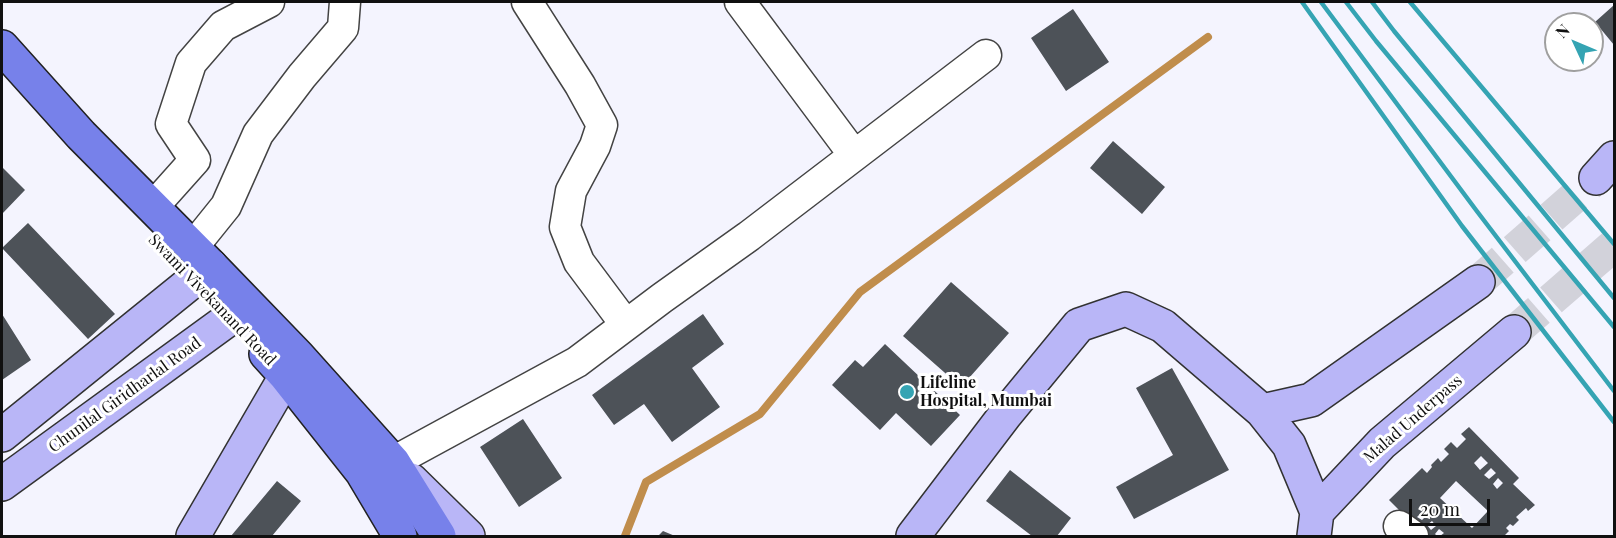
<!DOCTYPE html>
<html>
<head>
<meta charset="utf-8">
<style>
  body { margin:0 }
  #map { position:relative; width:1616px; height:538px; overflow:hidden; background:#f4f4fe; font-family:"Playfair Display",serif }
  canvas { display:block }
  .frame { position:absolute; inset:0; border:3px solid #101010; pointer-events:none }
  .north { position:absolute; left:1544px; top:12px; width:60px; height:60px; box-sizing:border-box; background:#fff; border:2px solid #9f9f9f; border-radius:50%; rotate:314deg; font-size:16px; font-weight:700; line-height:24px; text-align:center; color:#101010 }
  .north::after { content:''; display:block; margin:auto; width:21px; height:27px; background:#35a4b3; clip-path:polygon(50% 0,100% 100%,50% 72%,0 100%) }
  .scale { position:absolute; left:1409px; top:499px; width:81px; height:27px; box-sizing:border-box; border:3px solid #101010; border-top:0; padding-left:8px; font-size:18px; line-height:21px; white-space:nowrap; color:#101010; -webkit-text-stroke:4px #fff; paint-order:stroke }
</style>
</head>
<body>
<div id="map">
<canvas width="1616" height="538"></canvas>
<div class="frame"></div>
<div class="north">N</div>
<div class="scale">20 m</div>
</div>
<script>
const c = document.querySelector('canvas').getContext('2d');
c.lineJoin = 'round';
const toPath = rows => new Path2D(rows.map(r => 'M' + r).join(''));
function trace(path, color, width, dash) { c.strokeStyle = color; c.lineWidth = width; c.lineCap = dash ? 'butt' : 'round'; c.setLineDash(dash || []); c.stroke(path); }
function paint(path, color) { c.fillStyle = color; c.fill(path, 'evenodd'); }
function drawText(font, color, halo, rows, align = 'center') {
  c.font = font + ' "Playfair Display",serif'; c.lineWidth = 6; c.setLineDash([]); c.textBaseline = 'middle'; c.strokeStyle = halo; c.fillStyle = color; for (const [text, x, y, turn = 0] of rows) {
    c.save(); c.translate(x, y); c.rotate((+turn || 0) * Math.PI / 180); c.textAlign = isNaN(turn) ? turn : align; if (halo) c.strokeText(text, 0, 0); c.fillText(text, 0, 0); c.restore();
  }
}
trace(toPath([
  [625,536,646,482,760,414,860,292,1208,37]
]), '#c08d4c', 8);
paint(toPath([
  [1614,5,1614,45,1595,22],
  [1073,9,1109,62,1066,91,1031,38],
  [1113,141,1165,187,1142,214,1090,168],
  [2,167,25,190,2,214],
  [28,223,115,314,88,339,2,248],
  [951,282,1009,333,961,387,903,336],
  [2,314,31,360,2,380],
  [703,314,724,344,692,368,720,407,672,442,644,404,614,425,592,395],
  [885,344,960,415,931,446,896,413,880,430,832,385,855,360,863,367],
  [1172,368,1229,470,1134,519,1116,487,1173,455,1136,388],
  [523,419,562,478,519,507,480,447],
  [1469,427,1519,478,1513,484,1535,505,1528,511,1526,508,1516,517,1519,520,1513,526,1510,524,1506,528,1509,531,1504,536,1440,536,1444,533,1439,529,1435,534,1437,536,1425,536,1389,500,1422,468,1427,473,1432,467,1431,465,1438,458,1441,462,1449,454,1444,449,1451,442,1457,448,1466,439,1461,434],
  [1481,456,1488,463,1480,470,1474,463],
  [1491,468,1496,473,1489,479,1484,475],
  [1498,478,1503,483,1497,489,1493,484],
  [1456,481,1488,511,1472,528,1440,498],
  [1423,511,1427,515,1422,520,1417,517],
  [1432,521,1436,526,1431,530,1427,525],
  [1010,470,1071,518,1057,536,1032,536,986,501],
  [277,481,301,501,272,536,231,536],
  [663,531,675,536,658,536]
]), '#4d5258');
trace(toPath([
  [1478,282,1596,178],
  [1514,332,1614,245]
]), '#d2d2da', 33, [33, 16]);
const street = toPath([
  [527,2,580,85,602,125,595,146,571,191,565,227,579,262,626,325],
  [740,2,854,155],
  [153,207,195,160,171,124,191,63,223,26,269,2],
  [193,247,226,206,258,134,302,76,343,28,345,2],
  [393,462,577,362,662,298,749,236,986,55],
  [1399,526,1413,536]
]);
const secondary = toPath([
  [1596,178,1614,158],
  [1262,411,1311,400,1478,282],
  [2,435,211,266],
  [411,480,468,536],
  [2,484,248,305],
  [1317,512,1382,443,1514,332],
  [193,536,286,376],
  [913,536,1005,415,1079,325,1126,309,1163,326,1262,411,1289,445,1317,512,1314,536]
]);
const primary = toPath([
  [2,47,81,135,211,266,298,356,393,462,439,536],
  [266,354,286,376,362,472,400,536]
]);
trace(street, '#434343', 33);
trace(secondary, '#323232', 36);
trace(primary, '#212121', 36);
trace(street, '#fff', 30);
trace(secondary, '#b9b6f7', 33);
trace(primary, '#7781ea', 33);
trace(toPath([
  [1302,2,1462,226,1614,422],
  [1321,2,1476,210,1614,391],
  [1346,2,1376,41,1614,327],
  [1372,2,1394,31,1614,298],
  [1410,2,1614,244]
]), '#35a4b3', 4.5);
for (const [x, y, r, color] of [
  [907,392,8,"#35a4b3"]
]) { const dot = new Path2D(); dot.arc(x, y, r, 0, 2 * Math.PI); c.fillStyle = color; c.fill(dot); trace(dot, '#fff', 2); }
drawText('16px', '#101010', '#fff', [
  ["Swami Vivekanand Road",212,300,46],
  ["Chunilal Giridharlal Road",125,395,-36],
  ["Malad Underpass",1413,419,-41]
]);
drawText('bold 16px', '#101010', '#fff', [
  ["Lifeline",920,383],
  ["Hospital, Mumbai",920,401]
], 'left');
</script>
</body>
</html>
